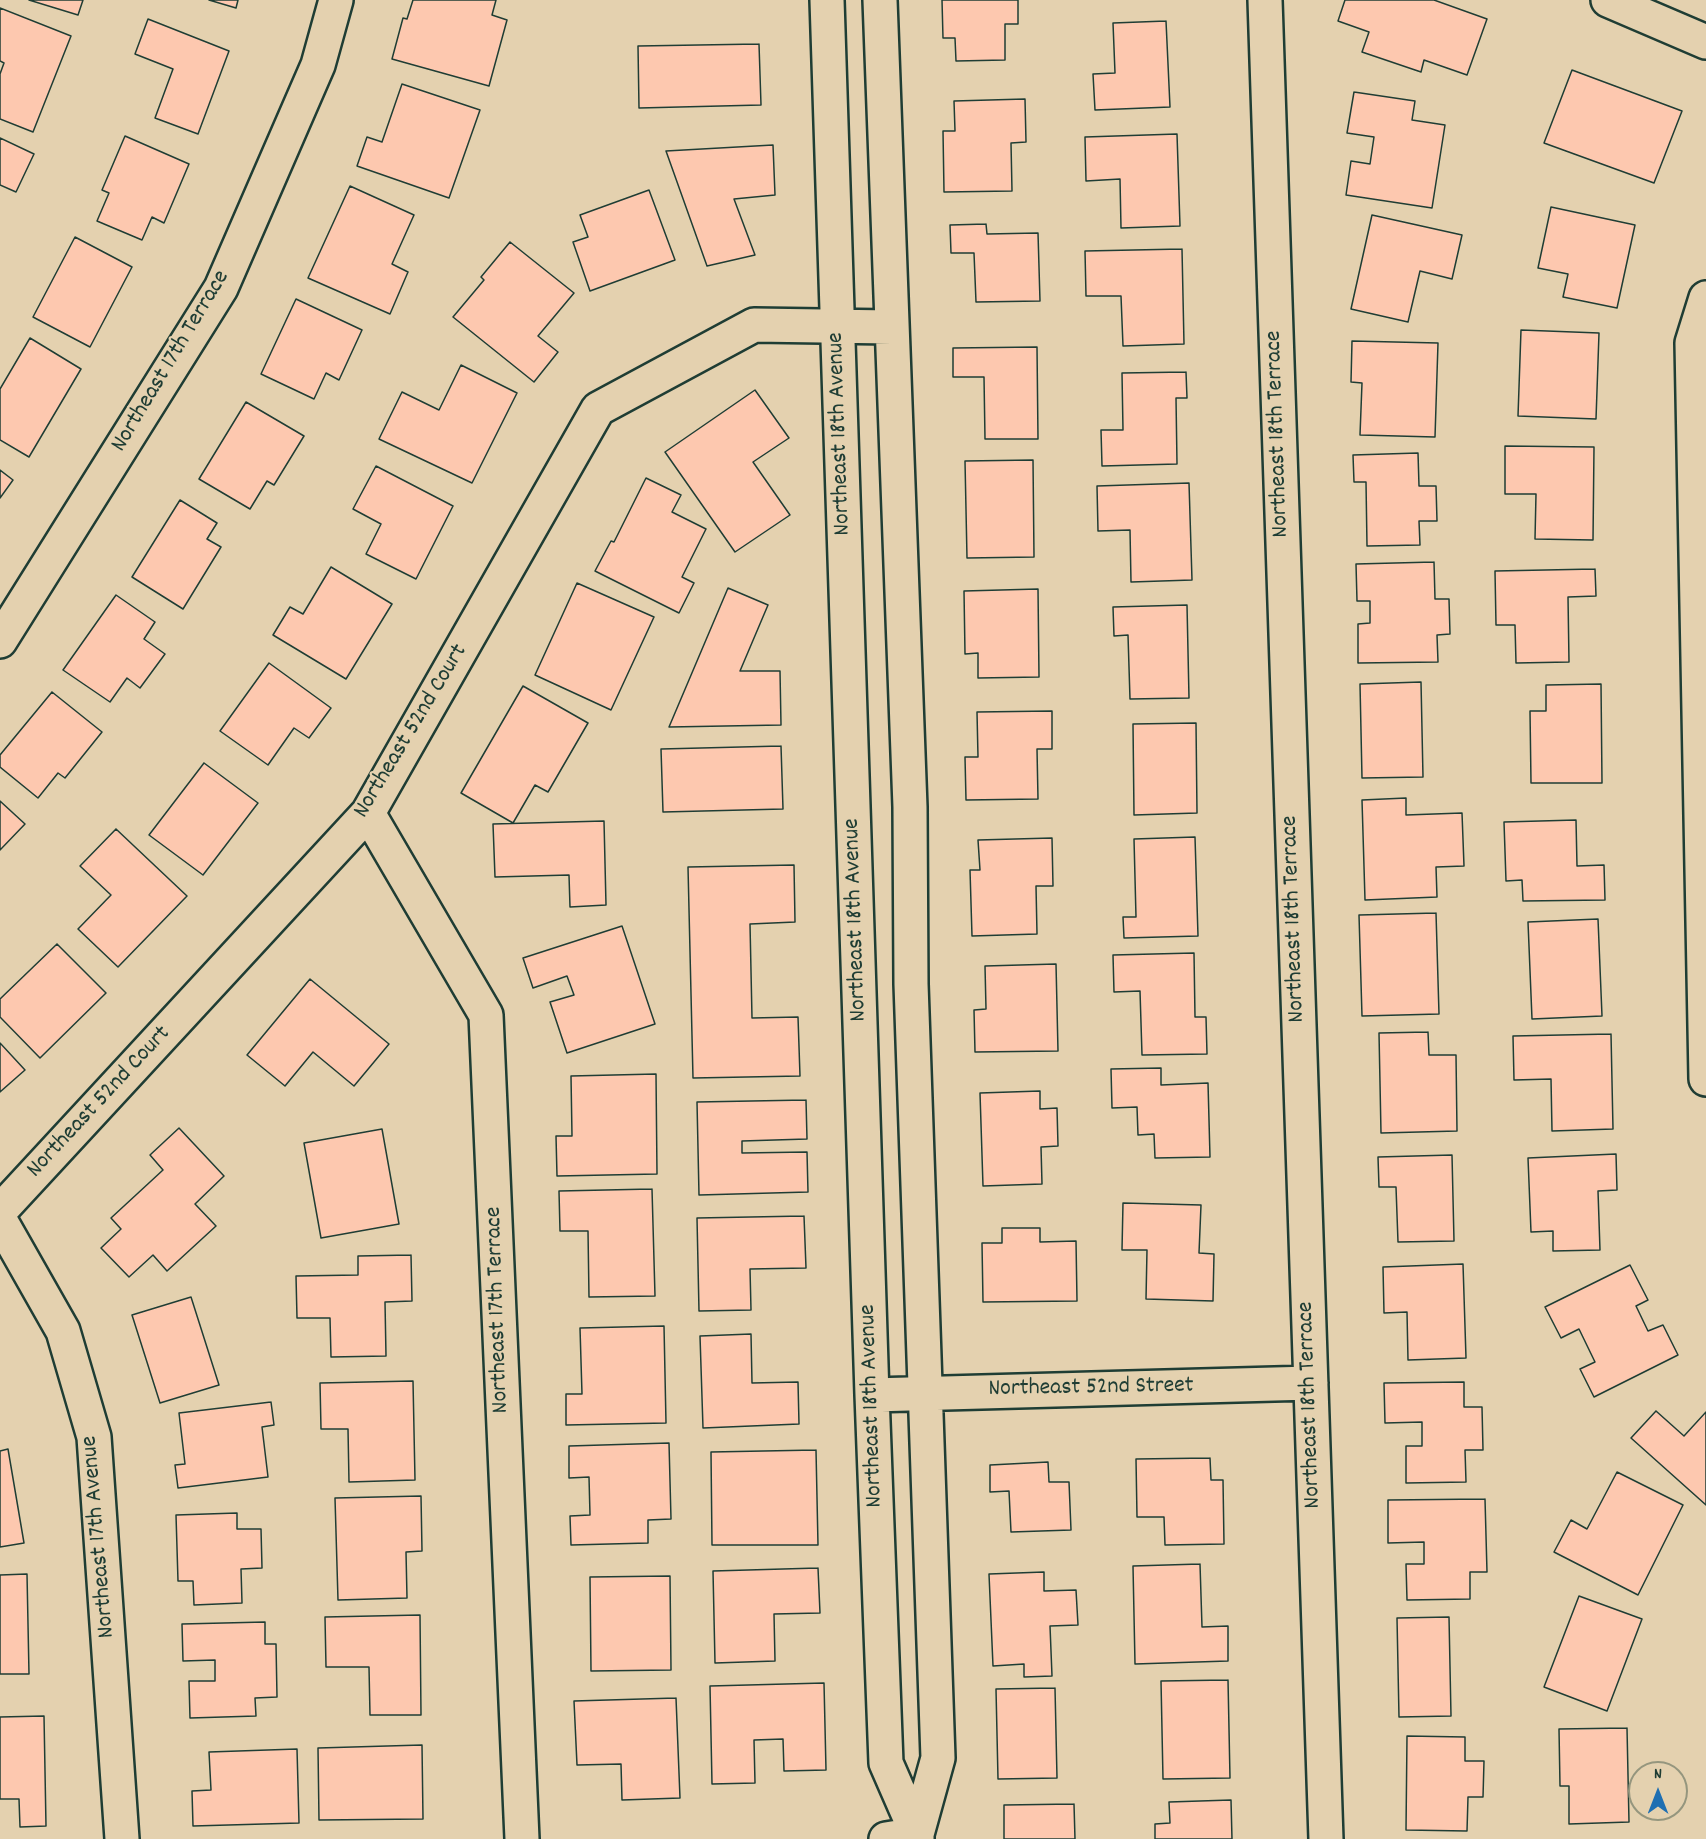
<!DOCTYPE html>
<html>
<head>
<meta charset="utf-8">
<style>
  body { margin:0 }
  #map { position:relative; width:1706px; height:1839px; overflow:hidden; background:#e4d1af; font-family:Dekko,sans-serif }
  canvas { display:block }
  .north { position:absolute; left:1628px; top:1761px; width:60px; height:60px; box-sizing:border-box; background:#e4d1af; border:2px solid #95967e; border-radius:50%; rotate:0deg; font-size:16px; font-weight:700; line-height:24px; text-align:center; color:#1f3d34 }
  .north::after { content:''; display:block; margin:auto; width:21px; height:27px; background:#1f6fb2; clip-path:polygon(50% 0,100% 100%,50% 72%,0 100%) }
</style>
</head>
<body>
<div id="map">
<canvas width="1706" height="1839"></canvas>
<div class="north">N</div>
</div>
<script>
const c = document.querySelector('canvas').getContext('2d');
c.lineJoin = 'round';
function paint(path, color) { c.fillStyle = color; c.fill(path, 'evenodd'); }
const toPath = rows => new Path2D(rows.map(r => 'M' + r).join(''));
function trace(path, color, width, dash) { c.strokeStyle = color; c.lineWidth = width; c.lineCap = dash ? 'butt' : 'round'; c.setLineDash(dash || []); c.stroke(path); }
function drawText(font, color, halo, rows, align = 'center') {
  c.font = font + ' Dekko,sans-serif'; c.lineWidth = 4.5; c.setLineDash([]); c.textBaseline = 'middle'; c.strokeStyle = halo; c.fillStyle = color; for (const [text, x, y, turn = 0] of rows) {
    c.save(); c.translate(x, y); c.rotate((+turn || 0) * Math.PI / 180); c.textAlign = isNaN(turn) ? turn : align; if (halo) c.strokeText(text, 0, 0); c.fillText(text, 0, 0); c.restore();
  }
}
const building = toPath([
  [29,0,83,0,78,15,29,0],
  [209,0,238,0,236,8,209,0],
  [413,0,496,0,492,15,507,20,489,86,392,59,403,18,407,19,413,0],
  [942,0,1018,0,1018,24,1005,24,1005,60,956,61,955,38,943,38,942,0],
  [1345,0,1434,0,1487,19,1467,75,1424,60,1421,72,1362,52,1369,32,1338,21,1345,0],
  [0,8,71,36,33,132,0,119,0,74,4,63,0,61,0,8],
  [148,19,229,51,198,134,155,118,173,69,135,54,148,19],
  [1166,21,1170,107,1095,110,1093,74,1115,73,1113,23,1166,21],
  [759,44,761,105,639,108,638,46,759,44],
  [1572,70,1682,111,1654,183,1544,143,1572,70],
  [402,84,480,110,449,198,357,166,367,137,382,142,402,84],
  [1354,92,1415,101,1412,120,1445,125,1432,208,1346,195,1351,161,1370,164,1374,137,1347,133,1354,92],
  [1025,99,1026,142,1011,143,1012,191,944,192,943,131,955,131,954,101,1025,99],
  [1177,134,1180,226,1121,228,1120,179,1086,181,1085,137,1177,134],
  [125,136,189,164,164,223,152,217,142,240,97,221,109,193,102,190,125,136],
  [0,138,34,154,16,192,0,185,0,138],
  [773,145,775,195,734,199,755,255,707,266,666,151,773,145],
  [350,186,414,215,392,264,408,272,390,314,308,278,350,186],
  [649,190,675,260,590,291,573,242,588,237,580,215,649,190],
  [1551,207,1635,225,1617,308,1563,297,1568,274,1538,268,1551,207],
  [1372,215,1462,235,1452,279,1420,271,1408,322,1351,309,1372,215],
  [986,224,987,234,1038,233,1040,301,976,302,974,253,951,253,950,225,986,224],
  [75,237,132,267,90,347,33,317,75,237],
  [510,242,574,293,538,336,558,352,534,382,453,317,484,280,481,277,510,242],
  [1182,249,1184,344,1123,346,1121,296,1086,296,1085,251,1182,249],
  [296,299,362,330,339,380,326,373,314,399,261,374,296,299],
  [1521,330,1599,333,1596,419,1518,416,1521,330],
  [30,338,81,369,29,457,0,440,0,389,30,338],
  [1352,341,1438,343,1435,437,1360,435,1362,383,1351,382,1352,341],
  [1037,347,1038,439,985,439,984,377,953,377,953,348,1037,347],
  [461,365,517,393,472,483,379,439,402,392,439,410,461,365],
  [1186,372,1187,398,1176,398,1177,464,1102,466,1101,430,1123,430,1122,373,1186,372],
  [755,390,789,438,753,462,790,515,735,552,665,452,755,390],
  [246,402,304,436,274,485,267,481,250,509,199,479,246,402],
  [1505,446,1594,447,1593,540,1535,539,1536,494,1505,494,1505,446],
  [1418,453,1419,486,1436,486,1437,521,1419,521,1420,545,1367,546,1366,482,1354,482,1353,455,1418,453],
  [1033,460,1034,557,967,558,965,461,1033,460],
  [376,466,453,506,416,579,366,554,381,524,353,509,376,466],
  [0,470,13,480,0,498,0,470],
  [646,478,681,495,672,512,706,529,682,577,694,583,679,613,595,571,611,541,614,542,646,478],
  [1189,483,1192,580,1131,582,1130,530,1098,531,1097,486,1189,483],
  [180,500,217,523,207,539,221,547,183,609,132,577,180,500],
  [1434,562,1435,599,1449,599,1450,634,1437,635,1438,662,1358,663,1358,624,1370,623,1370,601,1357,601,1356,564,1434,562],
  [331,567,392,604,346,679,273,635,290,607,303,614,331,567],
  [1595,569,1596,596,1568,597,1569,662,1516,663,1515,625,1496,625,1495,571,1595,569],
  [577,583,654,617,611,710,535,675,577,583],
  [728,588,768,605,740,671,780,671,781,725,669,727,728,588],
  [1038,589,1039,677,978,678,978,653,965,654,964,591,1038,589],
  [116,595,155,622,144,639,165,654,140,688,127,678,110,702,63,670,116,595],
  [1187,605,1189,698,1130,699,1128,635,1114,636,1113,607,1187,605],
  [269,663,331,708,309,738,294,728,268,765,220,731,269,663],
  [1421,682,1423,777,1362,778,1360,684,1421,682],
  [1601,684,1602,783,1531,783,1530,711,1546,711,1546,685,1601,684],
  [523,686,588,723,548,792,535,785,513,823,461,793,523,686],
  [52,692,102,732,65,778,58,773,38,798,0,767,0,755,52,692],
  [1052,711,1052,749,1037,749,1038,799,966,800,965,757,978,757,977,712,1052,711],
  [1196,723,1197,813,1134,815,1133,724,1196,723],
  [781,746,783,809,663,812,661,749,781,746],
  [204,763,258,803,203,875,149,835,204,763],
  [1406,798,1406,815,1462,813,1464,866,1436,867,1437,897,1365,900,1362,800,1406,798],
  [0,801,25,824,0,850,0,801],
  [1576,820,1577,866,1604,865,1605,900,1523,901,1522,880,1506,881,1504,822,1576,820],
  [604,821,606,905,570,907,569,875,495,877,493,824,604,821],
  [116,829,187,896,118,967,78,929,111,895,80,866,116,829],
  [1195,837,1198,936,1124,938,1123,917,1136,917,1134,839,1195,837],
  [1052,838,1053,886,1036,886,1037,934,972,936,970,870,980,870,978,840,1052,838],
  [794,865,795,922,750,924,752,1018,798,1017,800,1076,693,1078,688,867,794,865],
  [1436,913,1439,1014,1362,1016,1359,915,1436,913],
  [1598,919,1602,1016,1532,1019,1528,922,1598,919],
  [622,926,655,1024,567,1053,550,1002,574,995,567,976,533,988,523,958,622,926],
  [57,944,106,993,40,1058,0,1017,0,999,57,944],
  [1194,953,1195,1017,1206,1017,1207,1054,1142,1055,1140,991,1114,992,1113,955,1194,953],
  [1056,964,1058,1051,975,1052,974,1010,986,1009,985,966,1056,964],
  [310,979,389,1044,354,1086,313,1052,285,1086,247,1055,310,979],
  [1428,1032,1429,1055,1456,1055,1457,1131,1381,1133,1379,1033,1428,1032],
  [1611,1034,1613,1129,1552,1131,1551,1079,1514,1080,1513,1036,1611,1034],
  [0,1043,25,1070,0,1092,0,1043],
  [1161,1068,1161,1085,1208,1083,1210,1157,1155,1158,1154,1134,1138,1135,1137,1107,1112,1108,1111,1069,1161,1068],
  [656,1074,657,1174,557,1176,556,1136,572,1136,571,1076,656,1074],
  [1040,1091,1040,1109,1057,1108,1058,1146,1041,1147,1042,1184,983,1186,980,1093,1040,1091],
  [806,1100,807,1139,742,1141,742,1153,807,1152,808,1192,699,1195,697,1102,806,1100],
  [179,1128,224,1176,195,1204,216,1226,167,1271,153,1255,129,1277,101,1248,121,1229,111,1218,163,1170,150,1155,179,1128],
  [382,1129,399,1224,321,1238,304,1143,382,1129],
  [1616,1154,1617,1190,1598,1191,1600,1250,1553,1251,1553,1231,1531,1232,1528,1158,1616,1154],
  [1452,1155,1454,1241,1398,1242,1396,1187,1379,1187,1378,1157,1452,1155],
  [652,1189,655,1296,589,1297,588,1231,560,1231,559,1191,652,1189],
  [1123,1203,1201,1205,1199,1253,1214,1254,1213,1301,1146,1299,1147,1250,1122,1250,1123,1203],
  [804,1216,806,1268,750,1269,751,1310,699,1311,697,1218,804,1216],
  [1002,1228,1040,1228,1040,1242,1076,1241,1077,1301,983,1302,982,1243,1002,1243,1002,1228],
  [411,1255,412,1301,385,1302,386,1356,331,1357,330,1318,297,1318,296,1276,358,1275,358,1256,411,1255],
  [1463,1264,1466,1358,1408,1360,1407,1312,1384,1313,1383,1267,1463,1264],
  [1630,1265,1648,1300,1636,1306,1648,1331,1663,1325,1678,1355,1594,1397,1580,1369,1595,1362,1579,1329,1561,1338,1545,1307,1630,1265],
  [191,1297,219,1385,160,1403,132,1315,191,1297],
  [664,1326,666,1423,566,1425,566,1394,582,1394,580,1328,664,1326],
  [751,1334,752,1383,798,1382,799,1424,703,1428,700,1336,751,1334],
  [413,1381,415,1480,349,1482,348,1429,321,1429,320,1383,413,1381],
  [1464,1382,1464,1407,1482,1407,1483,1450,1465,1450,1466,1482,1406,1483,1406,1446,1422,1446,1422,1422,1385,1423,1384,1383,1464,1382],
  [271,1402,274,1425,262,1427,268,1477,178,1488,175,1465,185,1464,179,1413,271,1402],
  [1656,1411,1684,1436,1706,1412,1706,1505,1631,1438,1656,1411],
  [669,1443,671,1519,648,1520,648,1543,571,1545,570,1516,590,1515,589,1477,569,1478,569,1446,669,1443],
  [8,1449,24,1543,0,1547,0,1451,8,1449],
  [816,1450,818,1545,712,1545,711,1452,816,1450],
  [1210,1458,1211,1480,1223,1480,1224,1544,1165,1545,1164,1517,1137,1517,1136,1459,1210,1458],
  [1048,1462,1049,1482,1069,1482,1071,1530,1011,1532,1009,1491,990,1492,990,1465,1048,1462],
  [1617,1472,1683,1505,1638,1595,1554,1552,1571,1520,1587,1529,1617,1472],
  [421,1496,422,1551,406,1552,407,1598,338,1600,335,1498,421,1496],
  [1485,1499,1487,1572,1470,1572,1470,1599,1407,1600,1406,1564,1424,1564,1424,1542,1388,1543,1388,1500,1485,1499],
  [237,1513,237,1529,261,1529,262,1568,241,1569,242,1603,194,1605,193,1581,178,1581,176,1515,237,1513],
  [1200,1564,1202,1627,1228,1626,1228,1661,1135,1664,1133,1566,1200,1564],
  [818,1568,820,1613,774,1614,775,1661,715,1663,713,1571,818,1568],
  [1044,1572,1044,1591,1076,1590,1078,1625,1050,1626,1052,1676,1024,1677,1024,1664,993,1666,989,1574,1044,1572],
  [27,1574,29,1674,0,1674,0,1575,27,1574],
  [670,1576,671,1670,591,1671,590,1577,670,1576],
  [1579,1596,1642,1619,1607,1711,1544,1687,1579,1596],
  [420,1615,421,1715,370,1715,369,1667,326,1667,325,1617,420,1615],
  [1449,1617,1451,1716,1399,1717,1397,1618,1449,1617],
  [265,1622,265,1644,276,1644,277,1697,255,1698,256,1716,190,1718,189,1681,215,1681,215,1660,183,1661,182,1624,265,1622],
  [1228,1680,1230,1778,1163,1779,1161,1681,1228,1680],
  [824,1683,826,1770,784,1771,783,1739,754,1740,755,1783,712,1784,710,1686,824,1683],
  [1055,1688,1057,1778,998,1779,996,1689,1055,1688],
  [676,1698,680,1798,622,1800,621,1764,577,1765,574,1701,676,1698],
  [44,1716,46,1826,20,1827,19,1799,0,1799,0,1717,44,1716],
  [1627,1728,1629,1822,1569,1824,1569,1786,1560,1786,1559,1729,1627,1728],
  [1407,1736,1465,1737,1465,1761,1484,1761,1483,1797,1468,1797,1467,1831,1406,1830,1407,1736],
  [422,1745,423,1819,319,1820,318,1748,422,1745],
  [297,1749,299,1823,193,1826,192,1791,211,1790,209,1752,297,1749],
  [1231,1800,1232,1839,1155,1839,1155,1824,1170,1823,1169,1802,1231,1800],
  [1074,1804,1075,1839,1004,1839,1004,1805,1074,1804]
]);
paint(building, '#fdc8af');
trace(building, '#1f3d34', 1.5);
const minor = toPath([
  [827,0,872,1395,886,1763,917,1834],
  [880,0,910,807,911,984,938,1758,917,1834,917,1839],
  [1265,0,1326,1839],
  [1608,0,1706,42],
  [1706,298,1692,343,1706,1079],
  [0,641,221,288,318,65,336,0],
  [368,813,486,1015,522,1839],
  [0,1211,368,813,598,409,754,325,892,327],
  [0,1220,63,1331,94,1437,122,1839],
  [872,1395,1311,1383],
  [886,1839,917,1834]
]);
trace(minor, '#1f3d34', 38);
trace(minor, '#e4d1af', 33);
drawText('24px', '#1f3d34', '#e4d1af', [
  ["Northeast 17th Terrace",172,362,-59],
  ["Northeast 18th Avenue",841,434,-92],
  ["Northeast 18th Terrace",1279,434,-92],
  ["Northeast 52nd Court",412,732,-59],
  ["Northeast 18th Terrace",1295,919,-92],
  ["Northeast 18th Avenue",857,920,-92],
  ["Northeast 52nd Court",100,1103,-47],
  ["Northeast 17th Terrace",499,1310,-92],
  ["Northeast 52nd Street",1091,1389,-1],
  ["Northeast 18th Terrace",1311,1405,-92],
  ["Northeast 18th Avenue",873,1406,-92],
  ["Northeast 17th Avenue",100,1537,-95]
]);
</script>
</body>
</html>
